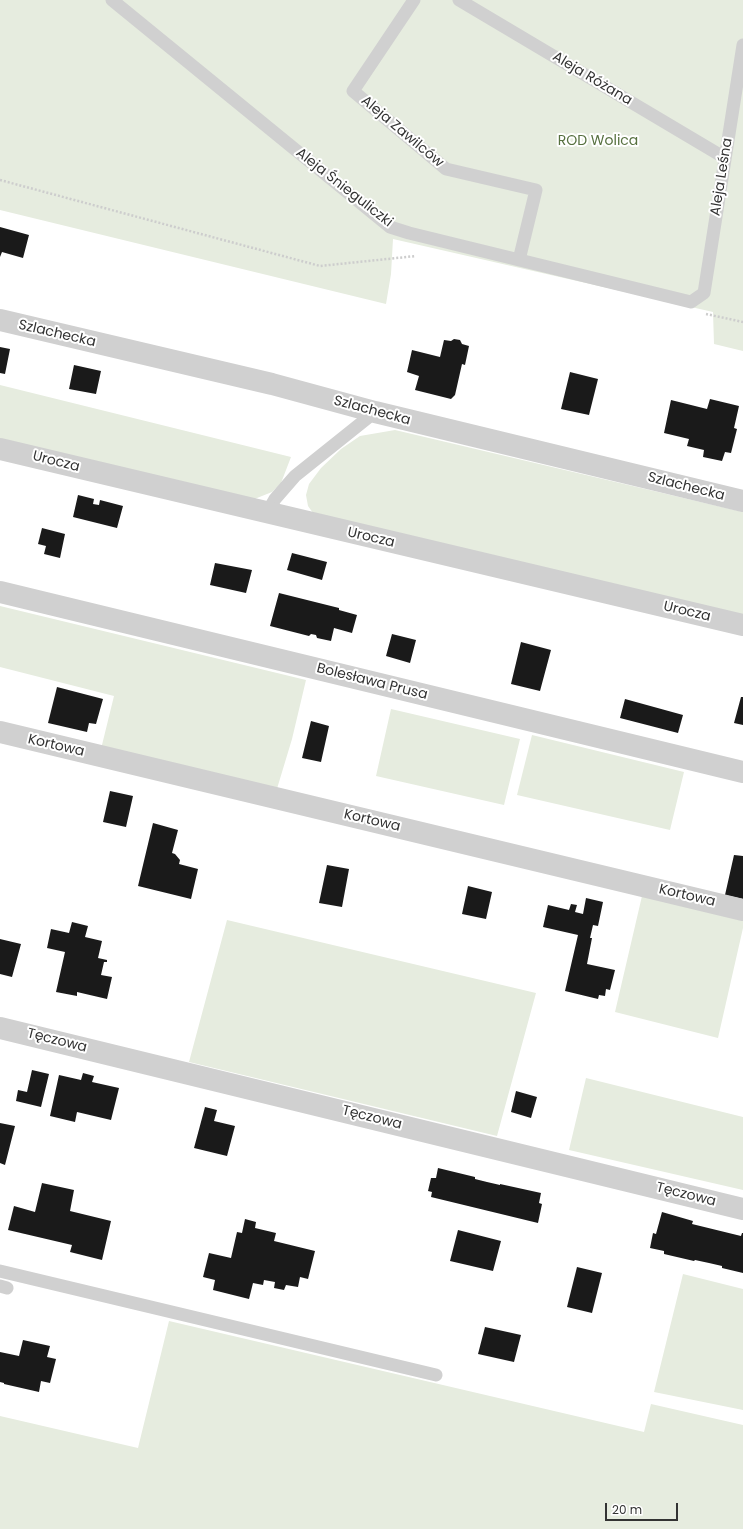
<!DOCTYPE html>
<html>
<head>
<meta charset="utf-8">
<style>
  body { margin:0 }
  #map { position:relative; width:743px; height:1529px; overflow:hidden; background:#fff; font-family:Poppins,sans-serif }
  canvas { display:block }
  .scale { position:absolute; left:605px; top:1503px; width:73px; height:18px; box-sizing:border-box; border:2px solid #333; border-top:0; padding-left:5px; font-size:12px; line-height:14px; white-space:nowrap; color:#333; -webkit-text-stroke:3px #fff; paint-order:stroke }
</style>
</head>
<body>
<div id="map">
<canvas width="743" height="1529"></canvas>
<div class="scale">20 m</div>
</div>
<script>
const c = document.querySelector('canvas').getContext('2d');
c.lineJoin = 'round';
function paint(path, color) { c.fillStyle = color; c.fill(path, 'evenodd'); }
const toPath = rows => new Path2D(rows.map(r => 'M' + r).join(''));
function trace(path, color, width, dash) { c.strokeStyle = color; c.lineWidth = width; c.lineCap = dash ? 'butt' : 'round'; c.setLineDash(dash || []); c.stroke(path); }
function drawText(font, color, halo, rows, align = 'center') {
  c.font = font + ' Poppins,sans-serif'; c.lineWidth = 4; c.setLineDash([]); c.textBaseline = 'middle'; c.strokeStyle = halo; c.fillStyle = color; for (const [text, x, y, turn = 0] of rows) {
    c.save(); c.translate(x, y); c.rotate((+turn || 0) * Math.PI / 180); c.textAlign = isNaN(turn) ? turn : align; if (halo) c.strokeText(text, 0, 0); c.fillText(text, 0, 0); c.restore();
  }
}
paint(toPath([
  [0,0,743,0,743,351,714,344,713,312,393,239,391,274,386,304,0,210],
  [0,385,291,457,281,483,272,492,252,500,0,441],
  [395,430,743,512,743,620,313,513,308,506,306,495,309,484,321,468,341,449,360,436],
  [0,606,306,680,292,739,276,792,101,749,114,696,0,667],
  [391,709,520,739,504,805,376,776],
  [532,735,684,772,670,830,517,795],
  [642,896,743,919,743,928,718,1038,615,1012],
  [227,920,536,993,497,1136,189,1062],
  [586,1078,743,1117,743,1190,569,1150],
  [683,1274,743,1289,743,1410,654,1392],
  [169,1321,644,1432,651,1404,743,1425,743,1529,0,1529,0,1416,138,1448]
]), '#e6ecdf');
paint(toPath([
  [0,227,29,235,23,258,2,252,0,257],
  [454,339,460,340,462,344,469,346,465,365,462,364,455,395,451,399,415,390,419,376,407,372,412,350,440,357,444,340,451,341],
  [0,347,10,349,5,374,0,373],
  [74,365,101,371,96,394,69,389],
  [570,372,598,379,589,415,561,409],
  [710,399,739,406,734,428,737,429,731,453,725,452,722,461,703,457,704,450,687,446,689,439,664,433,671,400,707,409],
  [78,495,94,499,93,504,99,505,100,500,123,506,117,528,73,517],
  [42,528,65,534,60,558,44,554,46,546,38,544],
  [292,553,327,562,322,580,287,570],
  [215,563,252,570,246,593,210,585],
  [279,593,339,608,339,610,357,615,352,633,334,628,331,641,317,638,316,635,311,634,309,636,270,626],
  [392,634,416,640,410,663,386,656],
  [521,642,551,650,540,691,511,684],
  [57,687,103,699,96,724,89,723,87,732,48,723],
  [741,697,743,697,743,725,734,723],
  [625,699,683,715,678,733,620,718],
  [311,721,329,726,321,762,302,758],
  [110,791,133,796,126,827,103,822],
  [153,823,178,830,172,853,175,854,180,860,179,864,198,869,191,899,138,886],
  [734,855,743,856,743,899,725,895],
  [327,865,349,869,342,907,319,903],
  [468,886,492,892,486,919,462,914],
  [586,898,603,902,598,926,593,925,590,938,592,938,587,964,615,970,610,990,606,989,605,996,599,995,598,999,565,991,578,935,543,927,548,905,569,910,571,904,577,905,575,912,583,914],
  [72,922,88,926,85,937,102,941,98,958,107,960,107,962,104,962,101,975,112,977,107,999,77,992,77,996,56,992,65,952,47,948,51,929,69,933],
  [0,939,21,944,12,977,0,974],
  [32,1070,49,1074,41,1107,16,1101,18,1090,27,1092],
  [83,1073,94,1076,92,1082,119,1088,111,1120,77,1112,75,1122,50,1116,59,1075,81,1080],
  [516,1091,537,1097,531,1118,511,1112],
  [205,1107,217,1110,214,1121,235,1126,227,1156,194,1148],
  [0,1123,15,1126,5,1165,0,1163],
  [438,1168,475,1177,475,1179,487,1182,500,1185,500,1184,541,1193,539,1203,542,1204,538,1223,431,1197,432,1192,428,1191,431,1178,436,1178],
  [42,1183,74,1190,70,1211,111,1221,102,1260,70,1252,72,1245,8,1230,14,1206,35,1212],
  [662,1212,693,1221,692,1224,741,1236,742,1233,743,1233,743,1273,722,1268,722,1266,709,1263,695,1260,694,1261,664,1254,664,1251,650,1248,653,1233,656,1234],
  [245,1219,256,1222,255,1228,276,1233,274,1241,315,1251,308,1279,300,1277,298,1287,286,1285,284,1290,274,1288,275,1282,264,1280,263,1285,253,1283,249,1299,213,1290,215,1280,203,1277,209,1253,231,1258,237,1232,242,1233],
  [458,1230,501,1241,493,1271,450,1261],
  [577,1267,602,1273,592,1313,567,1307],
  [485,1327,521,1335,514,1362,478,1354],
  [23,1340,50,1346,47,1357,56,1359,50,1383,41,1381,39,1392,4,1384,4,1383,0,1382,0,1352,19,1356]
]), '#1a1a1a');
trace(toPath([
  [0,180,320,266,416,256],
  [706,314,743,322]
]), '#cdcdcd', 2.5, [2, 2]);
trace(toPath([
  [112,0,390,227,409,233,691,302,704,293,743,45],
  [414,0,353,91,446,169,536,190,519,260],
  [459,0,725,158],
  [267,513,275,499,295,476,375,412],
  [0,1271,436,1375],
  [0,1286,7,1288]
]), '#d0d0d0', 13);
trace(toPath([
  [0,320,272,384,375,412,743,501],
  [0,449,743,625],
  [0,592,743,772],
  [0,732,743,910],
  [0,1028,743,1209]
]), '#d0d0d0', 22);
drawText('14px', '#333', '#fff', [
  ["Aleja Różana",592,79,31],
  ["Aleja Zawilców",402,132,40],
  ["Aleja Leśna",722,177,-81],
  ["Aleja Śnieguliczki",344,188,38],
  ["Szlachecka",57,334,13],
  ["Szlachecka",372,411,15],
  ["Urocza",56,462,14],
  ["Szlachecka",686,487,14],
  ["Urocza",371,538,13],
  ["Urocza",687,612,13],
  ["Bolesława Prusa",372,682,14],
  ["Kortowa",56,746,13],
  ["Kortowa",372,821,13],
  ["Kortowa",687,896,13],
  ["Tęczowa",57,1041,14],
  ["Tęczowa",372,1118,14],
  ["Tęczowa",686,1195,14]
]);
drawText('14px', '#56703f', '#fff', [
  ["ROD Wolica",598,141]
]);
</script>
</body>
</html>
